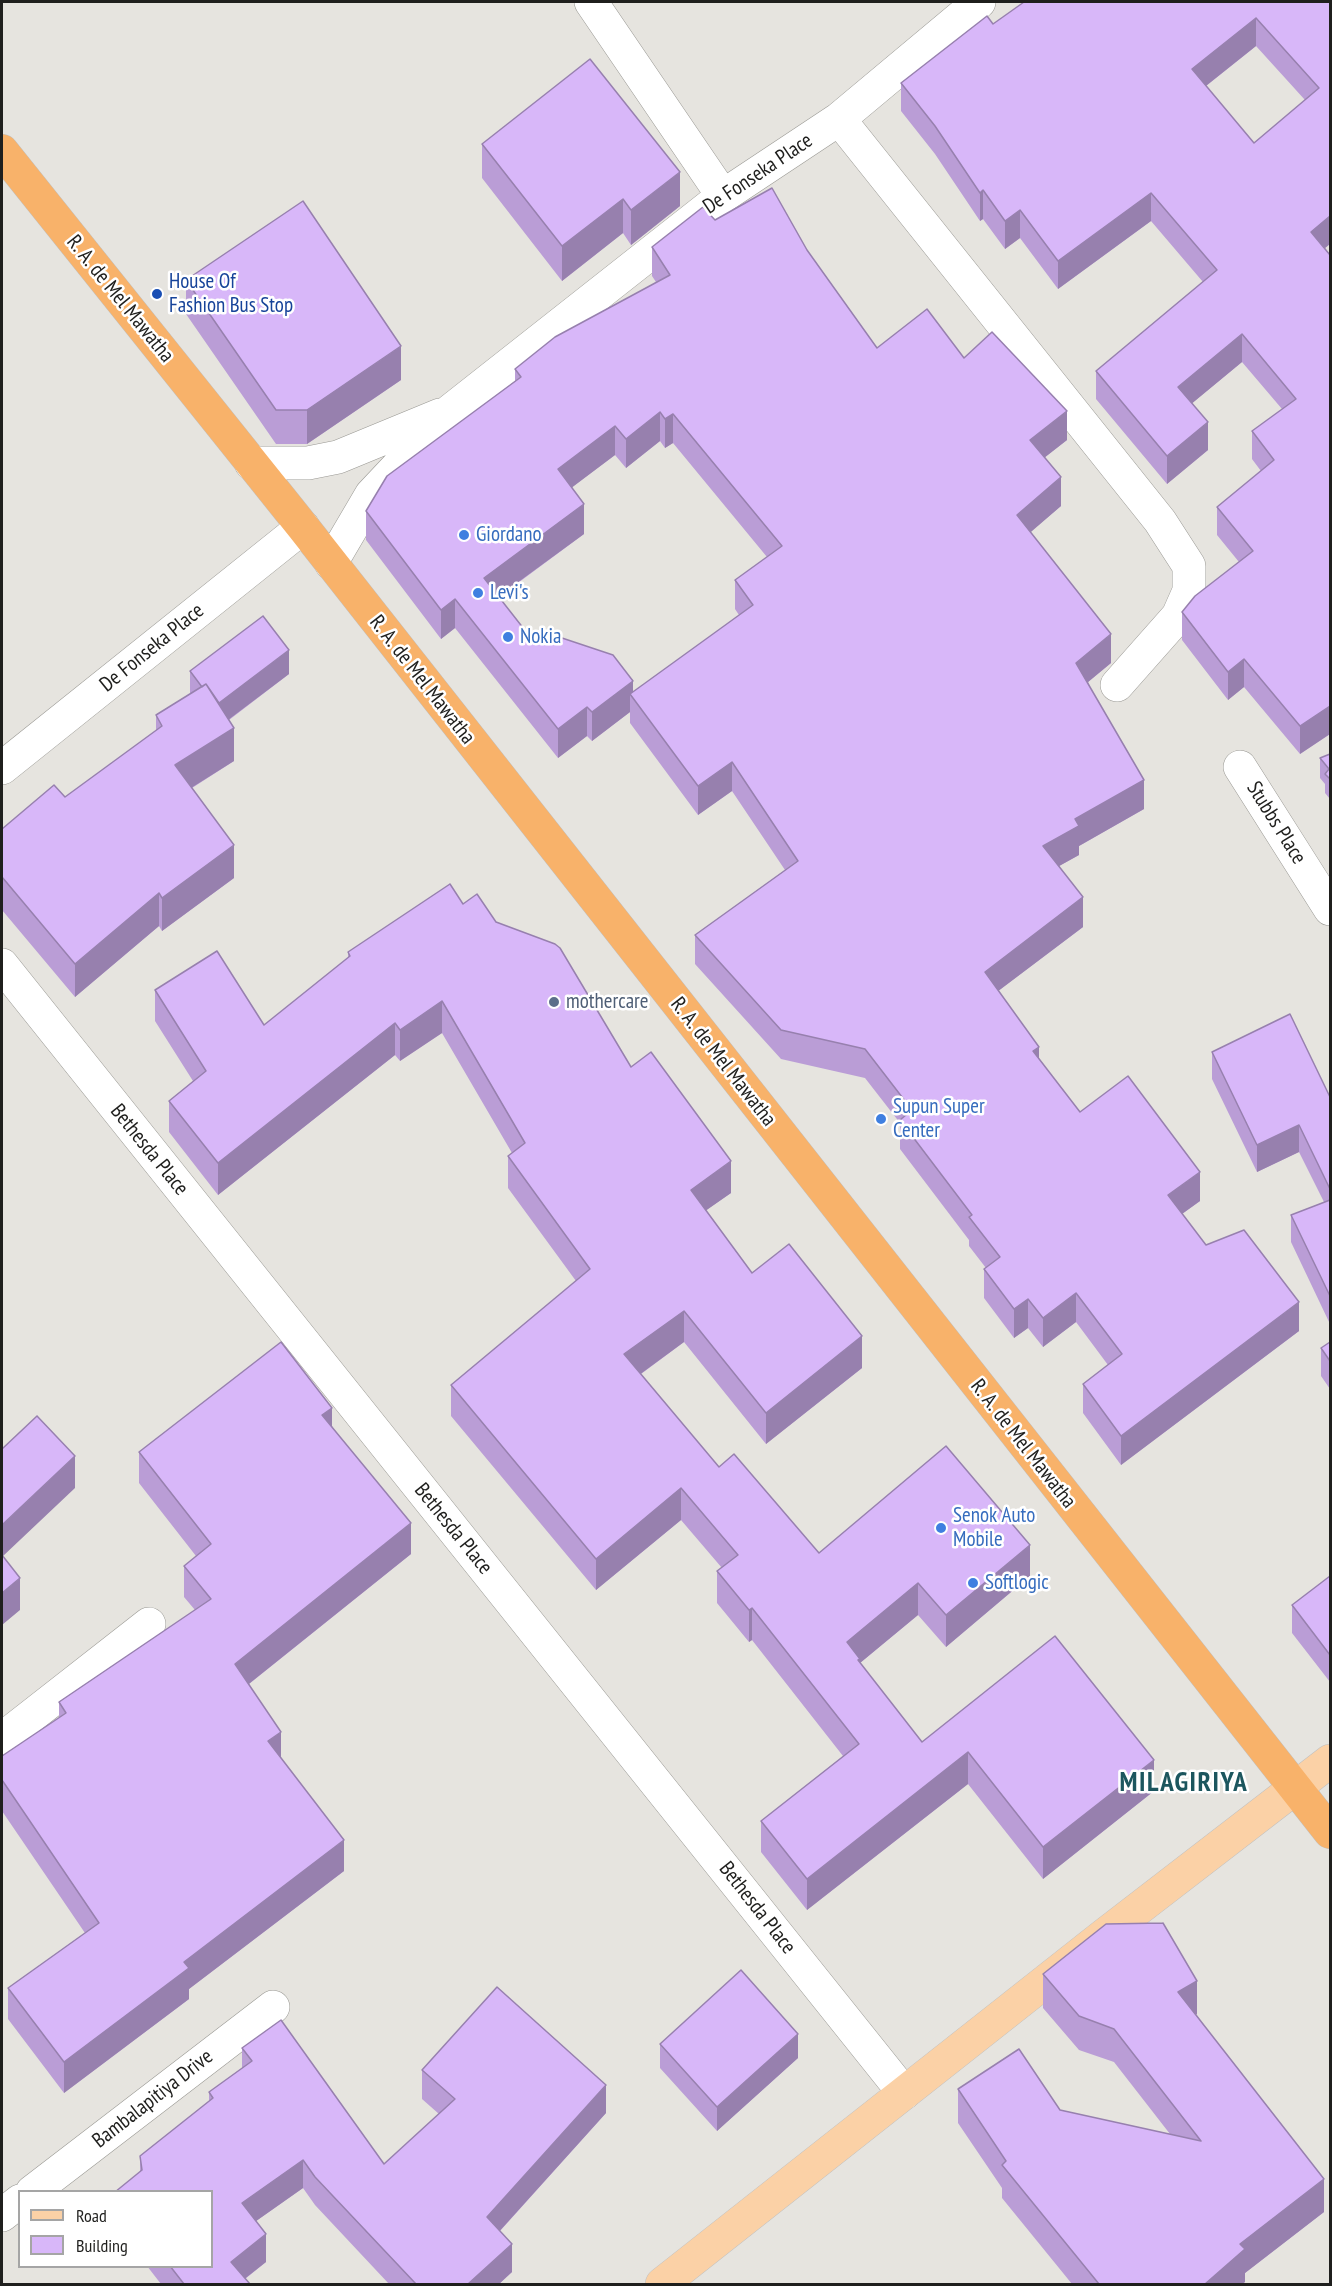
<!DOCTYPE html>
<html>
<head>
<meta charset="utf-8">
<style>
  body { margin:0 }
  #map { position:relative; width:1332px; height:2286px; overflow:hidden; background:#e6e4df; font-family:"PT Sans Narrow",sans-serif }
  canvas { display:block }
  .frame { position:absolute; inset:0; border:3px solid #1f1f1d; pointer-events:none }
  .legend { position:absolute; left:18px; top:2190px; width:195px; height:78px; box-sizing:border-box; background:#fff; border:2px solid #a5a5a5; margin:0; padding:8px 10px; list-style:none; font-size:18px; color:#1f1f1d }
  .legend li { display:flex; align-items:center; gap:12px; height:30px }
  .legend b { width:30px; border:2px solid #a5a5a5 }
</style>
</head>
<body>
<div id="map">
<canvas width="1332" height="2286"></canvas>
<div class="frame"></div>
<ul class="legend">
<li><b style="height:8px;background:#fbd1a6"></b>Road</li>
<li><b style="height:16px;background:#d8b7f9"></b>Building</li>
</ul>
</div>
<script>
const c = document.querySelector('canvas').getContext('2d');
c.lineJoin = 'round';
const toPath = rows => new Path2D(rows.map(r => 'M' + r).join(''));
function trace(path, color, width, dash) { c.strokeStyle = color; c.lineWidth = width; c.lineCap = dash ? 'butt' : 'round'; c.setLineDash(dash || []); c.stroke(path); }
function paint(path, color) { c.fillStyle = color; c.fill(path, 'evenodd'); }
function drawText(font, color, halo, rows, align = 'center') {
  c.font = font + ' "PT Sans Narrow",sans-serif'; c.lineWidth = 5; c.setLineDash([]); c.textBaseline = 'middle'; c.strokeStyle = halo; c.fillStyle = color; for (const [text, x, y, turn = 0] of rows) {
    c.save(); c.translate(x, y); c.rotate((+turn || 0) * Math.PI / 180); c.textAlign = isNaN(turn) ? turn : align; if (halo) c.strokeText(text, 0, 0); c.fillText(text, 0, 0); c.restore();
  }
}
const minor = toPath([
  [591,2,723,196],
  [839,119,1160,521,1189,566,1189,591,1178,616,1117,685],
  [251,463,308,463,338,457,440,415],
  [331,563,371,495,450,411,723,196,839,119,979,2],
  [1240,767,1330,909],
  [2,768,303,527],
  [2,965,904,2093],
  [2,1739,149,1624],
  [32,2192,273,2007],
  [2,2215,20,2201]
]);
const major = toPath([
  [662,2284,1103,1936,1330,1761]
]);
const highway = toPath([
  [2,151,303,527,1330,1832]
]);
trace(minor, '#999893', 34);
trace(major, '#c0c0c0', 34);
trace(highway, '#c0c0c0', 34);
trace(minor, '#fff', 33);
trace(major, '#fbd1a6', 33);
trace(highway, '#f8b26a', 33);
paint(toPath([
  [1330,2,1325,248,1330,255,1330,734,1300,754,1244,687,1228,700,1182,640,1182,612,1239,562,1217,535,1217,507,1261,471,1252,459,1252,431,1282,409,1242,362,1192,403,1208,450,1167,484,1096,399,1096,371,1203,282,1151,221,1058,289,1020,238,1005,249,983,219,980,221,935,154,901,111,901,83,993,24],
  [1256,46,1305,100,1254,143,1206,86],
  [482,144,680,206,631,245,623,233,562,281,482,178],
  [715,220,807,250,877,348,964,358,1067,440,1045,457,1061,506,1030,532,1111,663,1088,682,1144,809,1079,846,1079,855,1059,866,1083,927,998,991,1039,1059,1080,1112,1200,1201,1182,1214,1206,1245,1299,1331,1121,1465,1083,1413,1083,1384,1108,1365,1076,1322,1043,1347,1028,1328,1014,1338,984,1298,984,1269,986,1268,969,1246,969,1240,900,1149,900,1123,865,1078,781,1059,695,964,695,935,785,870,732,791,698,815,630,723,630,712,592,741,587,736,558,758,455,628,441,639,366,540,366,511,515,382,515,369,656,282,652,276,652,247],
  [660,441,665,448,673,443,767,557,735,580,735,609,739,615,633,692,531,638,499,597,584,534,572,487,615,455,626,468],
  [186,280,401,380,307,444,276,444,186,314],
  [190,671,289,674,229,720,234,761,192,788,234,878,162,931,159,926,75,997,2,910,2,829,65,797,156,731,156,715,190,694],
  [1330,754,1330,799,1325,793,1325,784,1320,778,1320,758],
  [463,904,496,922,631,1067,731,1193,706,1210,752,1273,862,1368,766,1444,684,1342,641,1374,719,1467,819,1553,1030,1576,946,1647,918,1615,860,1663,922,1742,1154,1791,1043,1879,968,1784,807,1910,761,1852,761,1821,843,1756,752,1640,749,1642,717,1603,717,1571,722,1568,681,1520,596,1590,451,1416,451,1385,576,1281,508,1188,508,1156,512,1153,442,1033,400,1061,395,1055,218,1195,169,1132,169,1101,193,1081,155,1021,155,990,264,1025,348,959,348,952],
  [1212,1052,1330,1097,1330,1324,1291,1242,1291,1215,1324,1202,1299,1152,1257,1172,1212,1079],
  [1330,1342,1330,1389,1321,1376,1321,1348],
  [332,1426,411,1554,249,1684,281,1758,344,1871,189,1989,189,1999,64,2093,8,2019,8,1988,85,1933,2,1811,2,1756,59,1718,59,1702,195,1610,184,1597,184,1566,196,1556,139,1483,139,1452],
  [1330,1576,1330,1682,1292,1633,1292,1605],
  [1043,1974,1197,2014,1196,2014,1324,2212,1245,2273,1245,2282,1242,2284,1072,2284,1002,2198,1002,2188,958,2123,958,2089,1170,2134,1114,2062,1079,2050,1043,2008],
  [660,2044,798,2058,717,2131,660,2068],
  [242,2048,384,2164,439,2114,422,2099,422,2070,606,2113,500,2231,512,2272,499,2284,389,2284,315,2205,303,2188,256,2221,266,2262,245,2279,250,2284,161,2284,147,2266,212,2266,140,2172,140,2156,209,2101,209,2092,242,2068]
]), '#ba9dd6');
paint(toPath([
  [1256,18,1256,46,1192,97,1192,69],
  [680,172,680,206,631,245,631,210],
  [983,190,983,219,980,221,980,193],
  [1151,193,1151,221,1058,289,1058,261],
  [623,199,623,233,562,281,562,246],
  [1020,210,1020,238,1005,249,1005,221],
  [1330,216,1330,244,1311,260,1311,232],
  [1242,334,1242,362,1178,415,1178,387],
  [401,346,401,380,307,444,307,410],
  [1067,411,1067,440,1030,469,1030,440],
  [660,412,660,441,626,468,626,439],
  [673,414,673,443,665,448,665,419],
  [1208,422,1208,450,1167,484,1167,456],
  [615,426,615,455,558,498,558,469],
  [1061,477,1061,506,1017,544,1017,515],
  [584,504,584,534,484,607,484,578],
  [455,599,455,628,441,639,441,610],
  [1111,634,1111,663,1076,692,1076,663],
  [289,650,289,674,216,729,216,705],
  [1244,659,1244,687,1228,700,1228,672],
  [633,681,633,698,630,694,630,712,592,741,592,712],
  [1330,706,1330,734,1300,754,1300,726],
  [587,707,587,736,558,758,558,729],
  [234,728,234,761,175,798,175,765],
  [732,762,732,791,698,815,698,786],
  [1144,780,1144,809,1079,846,1079,855,1043,875,1043,846,1075,819],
  [234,845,234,878,162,931,162,898],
  [159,893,159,926,75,997,75,964],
  [1083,897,1083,927,985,1001,985,972],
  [442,1001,442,1033,400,1061,400,1030],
  [395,1023,395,1055,218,1195,218,1163],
  [1039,1047,1039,1076,1033,1051],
  [1299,1125,1299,1152,1257,1172,1257,1145],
  [731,1161,731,1193,691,1221,691,1190],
  [1200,1172,1200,1201,1168,1224,1168,1195],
  [1076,1293,1076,1322,1043,1347,1043,1318],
  [1028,1299,1028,1328,1014,1338,1014,1309],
  [1299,1302,1299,1331,1121,1465,1121,1436],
  [684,1311,684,1342,624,1386,624,1354],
  [862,1336,862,1368,766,1444,766,1413],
  [332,1408,332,1439,322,1415],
  [75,1456,75,1488,2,1557,2,1525],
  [681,1488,681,1520,596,1590,596,1559],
  [411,1523,411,1554,235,1695,235,1664],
  [1030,1545,1030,1576,946,1647,946,1615],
  [20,1578,20,1610,2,1625,2,1593],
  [918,1583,918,1615,860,1663,847,1642],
  [752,1608,752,1640,749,1642,749,1610],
  [281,1732,281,1763,268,1741],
  [968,1752,968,1784,807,1910,807,1879],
  [1154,1760,1154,1791,1043,1879,1043,1847],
  [344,1840,344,1871,189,1989,189,1999,64,2093,64,2062,184,1962],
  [1197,1981,1197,2014,1178,2025,1178,1992],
  [798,2034,798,2058,717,2131,717,2107],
  [606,2085,606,2113,487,2245,487,2217],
  [303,2160,303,2188,242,2231,242,2203],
  [1324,2179,1324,2212,1245,2273,1245,2282,1242,2284,1205,2284,1240,2244],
  [266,2234,266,2262,238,2284,231,2262],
  [512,2244,512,2272,499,2284,468,2284]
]), '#9780ae');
const building = toPath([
  [1024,2,1330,2,1330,216,1311,232,1330,255,1330,706,1300,726,1244,659,1228,672,1182,612,1195,596,1253,551,1217,507,1274,460,1252,431,1296,399,1242,334,1178,387,1208,422,1167,456,1096,371,1217,270,1151,193,1058,261,1020,210,1005,221,983,190,980,193,935,126,901,83,987,16,993,24,1024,2],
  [1256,18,1319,88,1254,143,1192,69,1256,18],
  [590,59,680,172,631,210,623,199,562,246,482,144,590,59],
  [772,188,807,250,877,348,927,309,964,358,992,332,1067,411,1030,440,1061,477,1017,515,1111,634,1076,663,1144,780,1075,819,1079,826,1043,846,1083,897,985,972,1039,1047,1033,1051,1080,1112,1128,1076,1200,1172,1168,1195,1206,1245,1244,1230,1299,1302,1121,1436,1083,1384,1122,1354,1076,1293,1043,1318,1028,1299,1014,1309,984,1269,1000,1257,969,1217,972,1215,900,1120,912,1110,865,1049,781,1030,695,935,798,861,732,762,698,786,630,694,753,605,735,580,782,546,673,414,665,419,660,412,626,439,615,426,558,469,584,504,484,578,531,638,541,631,613,655,633,681,592,712,587,707,558,729,455,599,441,610,366,511,387,476,521,377,515,369,555,337,670,275,652,247,703,207,715,220,772,188],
  [303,201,401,346,307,410,276,410,186,280,303,201],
  [263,616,289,650,219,703,206,684,202,687,190,671,263,616],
  [206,684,234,728,175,765,234,845,162,898,159,893,75,964,2,877,2,829,54,785,65,797,162,726,156,715,206,684],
  [1330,754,1330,779,1325,774,1329,769,1320,758,1330,754],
  [450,884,463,904,477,894,496,922,555,944,560,948,631,1067,651,1052,731,1161,691,1190,752,1273,789,1244,862,1336,766,1413,684,1311,624,1354,719,1467,734,1454,819,1553,946,1446,1030,1545,946,1615,918,1583,847,1642,860,1659,858,1660,922,1742,1055,1636,1154,1760,1043,1847,968,1752,807,1879,761,1821,859,1744,752,1608,749,1610,717,1571,738,1555,681,1488,596,1559,451,1385,590,1269,508,1156,525,1143,442,1001,400,1030,395,1023,218,1163,169,1101,206,1071,155,990,217,951,264,1025,350,956,348,952,450,884],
  [1290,1014,1330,1097,1330,1189,1299,1125,1257,1145,1212,1052,1290,1014],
  [1330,1200,1330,1296,1291,1215,1330,1200],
  [281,1342,332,1408,322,1415,411,1523,235,1664,281,1732,268,1741,344,1840,184,1962,189,1968,64,2062,8,1988,99,1923,2,1780,2,1756,66,1713,59,1702,211,1599,184,1566,211,1544,139,1452,281,1342],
  [1330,1342,1330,1361,1321,1348,1330,1342],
  [37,1416,75,1456,2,1525,2,1449,37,1416],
  [2,1555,20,1578,2,1593,2,1555],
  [1330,1576,1330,1655,1292,1605,1330,1576],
  [1163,1923,1197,1981,1178,1992,1324,2179,1240,2244,1245,2249,1205,2284,1099,2284,1002,2165,1006,2161,958,2089,1019,2049,1060,2110,1201,2141,1114,2029,1079,2016,1043,1974,1106,1924,1163,1923],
  [741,1970,798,2034,717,2107,660,2044,741,1970],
  [497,1987,606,2085,487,2217,512,2244,468,2284,416,2284,315,2177,303,2160,242,2203,266,2234,231,2262,250,2284,184,2284,170,2266,212,2266,212,2192,115,2192,142,2170,140,2156,213,2098,209,2092,252,2061,242,2048,281,2020,384,2164,455,2099,422,2070,497,1987]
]);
paint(building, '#d8b7f9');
trace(building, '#9780ae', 1.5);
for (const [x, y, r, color] of [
  [157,294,6,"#1a4fb4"],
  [464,535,6,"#3f7fe0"],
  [478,593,6,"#3f7fe0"],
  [508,637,6,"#3f7fe0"],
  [554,1002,6,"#5c6f8a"],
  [881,1119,6,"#3f7fe0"],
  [941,1528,6,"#3f7fe0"],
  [973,1583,6,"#3f7fe0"]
]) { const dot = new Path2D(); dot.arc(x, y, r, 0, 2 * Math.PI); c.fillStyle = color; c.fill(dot); trace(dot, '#fff', 2); }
drawText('21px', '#1f1f1d', '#fff', [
  ["De Fonseka Place",758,174,-34],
  ["R. A. de Mel Mawatha",120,299,51],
  ["De Fonseka Place",152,648,-39],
  ["R. A. de Mel Mawatha",422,680,52],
  ["Stubbs Place",1276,823,58],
  ["R. A. de Mel Mawatha",723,1062,52],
  ["Bethesda Place",149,1150,51],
  ["R. A. de Mel Mawatha",1023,1444,52],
  ["Bethesda Place",453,1529,51],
  ["Bethesda Place",757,1908,52],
  ["Bambalapitiya Drive",153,2099,-38]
]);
drawText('21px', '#164399', '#fff', [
  ["House Of",169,282],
  ["Fashion Bus Stop",169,306]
], 'left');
drawText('21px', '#366cbe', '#fff', [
  ["Giordano",476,535],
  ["Levi's",490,593],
  ["Nokia",520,637],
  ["Supun Super",893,1107],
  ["Center",893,1131],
  ["Senok Auto",953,1516],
  ["Mobile",953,1540],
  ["Softlogic",985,1583]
], 'left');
drawText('21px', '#4e5e75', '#fff', [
  ["mothercare",566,1002]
], 'left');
c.letterSpacing = '1.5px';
drawText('bold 27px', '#1c565e', '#fff', [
  ["MILAGIRIYA",1184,1783]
]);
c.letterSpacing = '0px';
</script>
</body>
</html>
